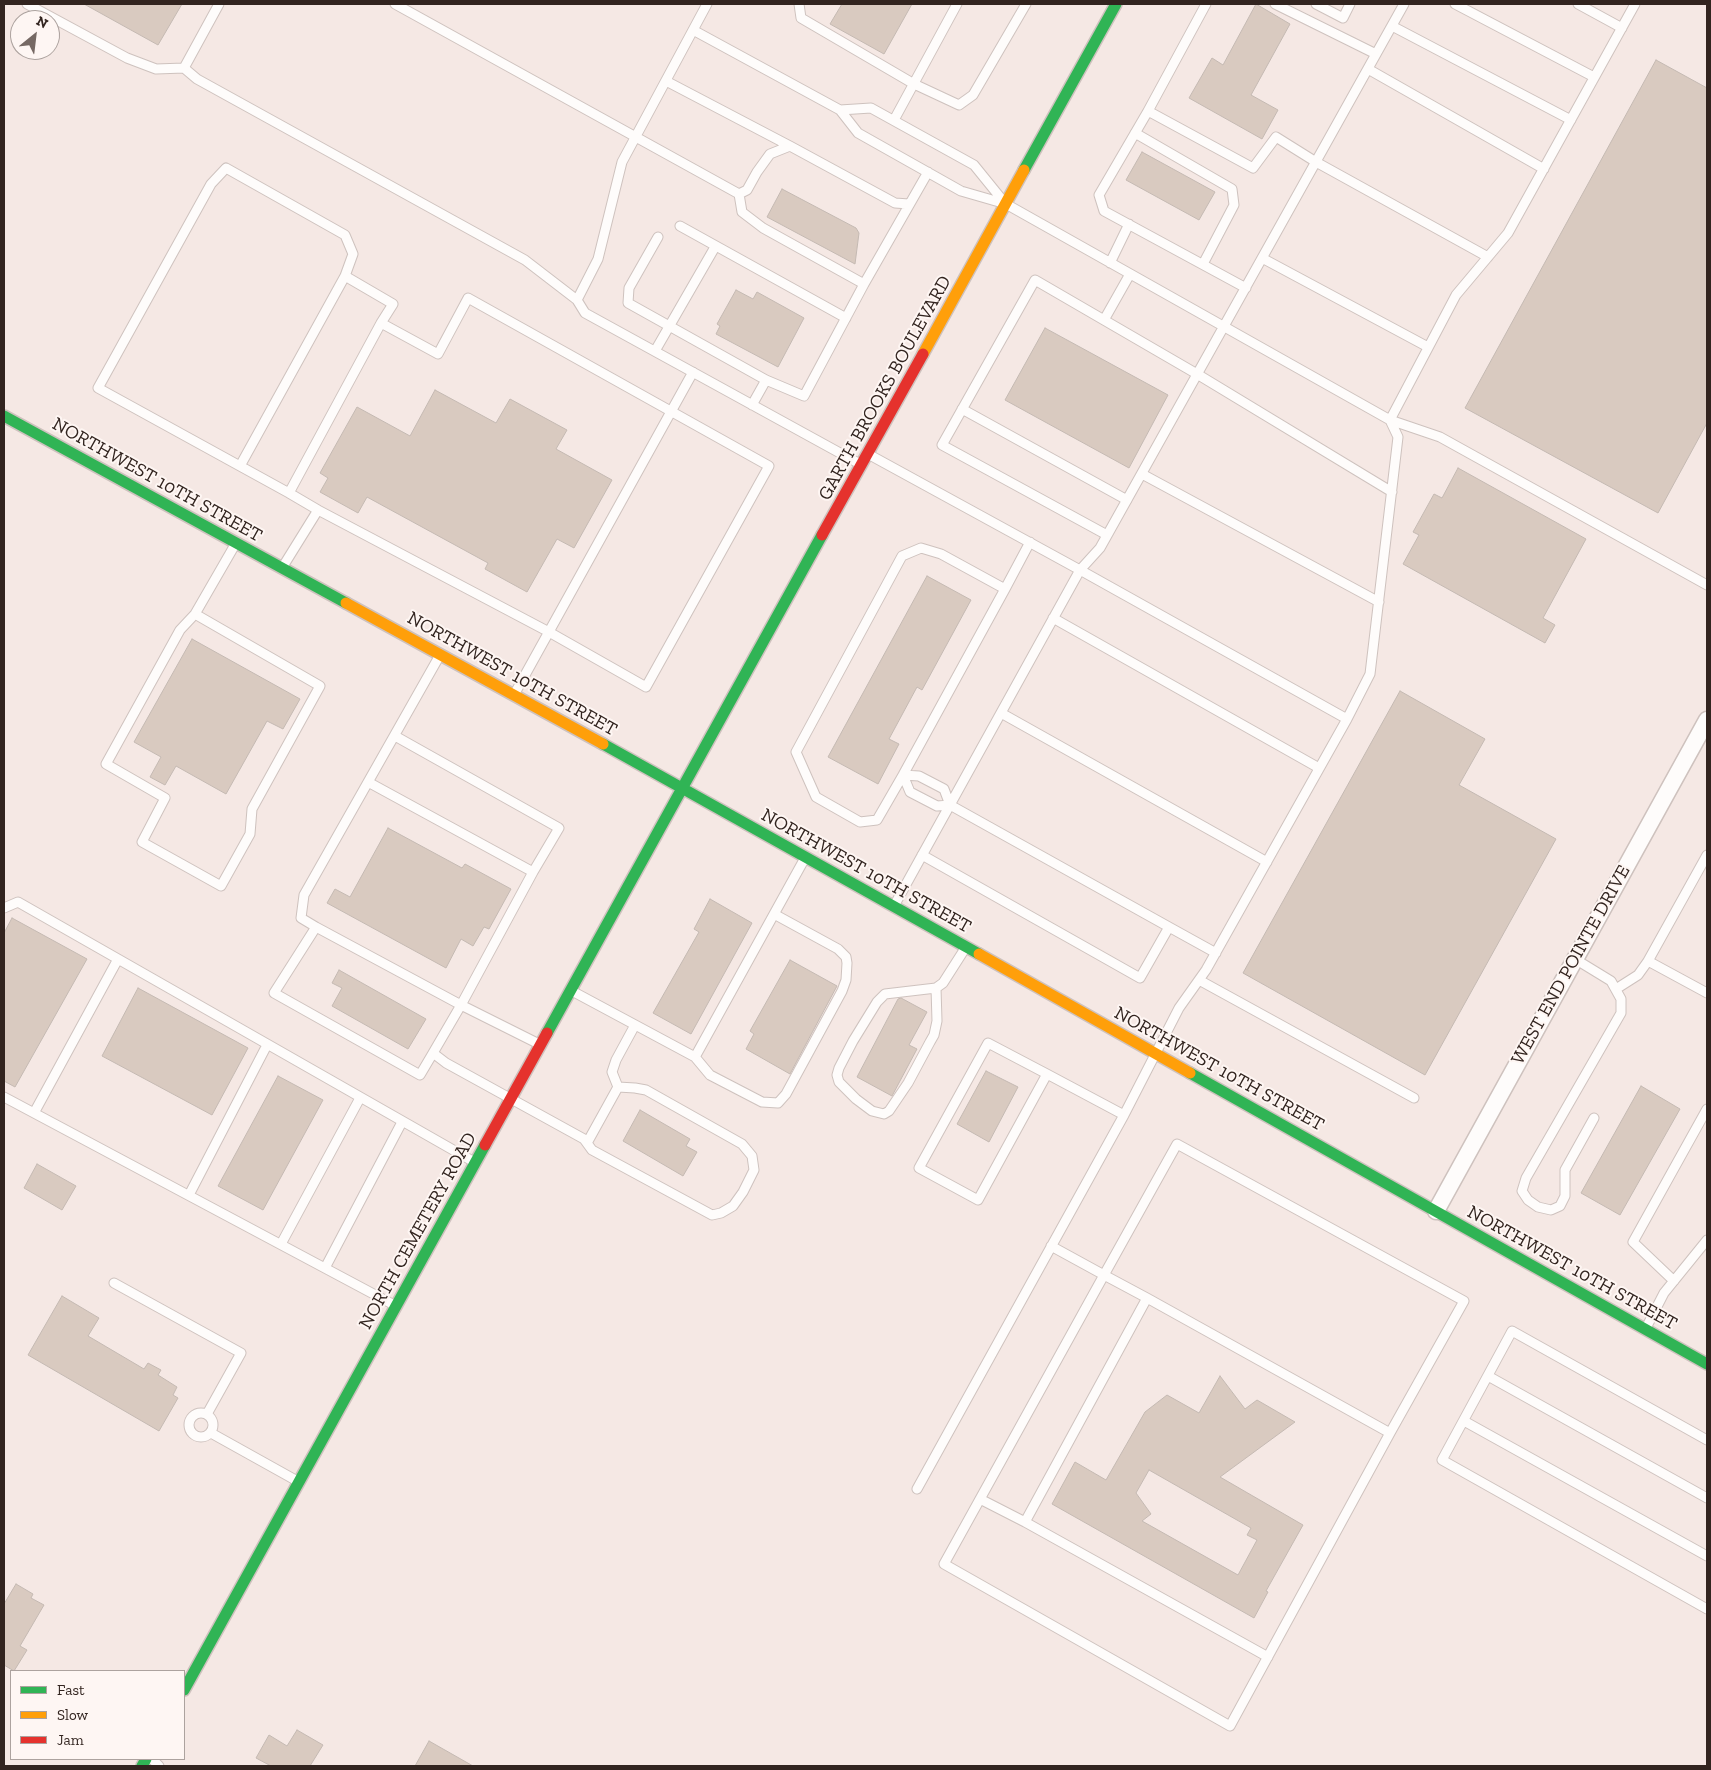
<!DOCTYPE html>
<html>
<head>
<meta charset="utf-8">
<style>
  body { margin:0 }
  #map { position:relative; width:1711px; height:1770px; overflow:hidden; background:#f5e8e4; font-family:"Zilla Slab",serif }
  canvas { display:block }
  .frame { position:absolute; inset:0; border:5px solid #32241f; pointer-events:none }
  .legend { position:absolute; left:10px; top:1670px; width:175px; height:90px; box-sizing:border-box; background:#fef6f3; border:1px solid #aca29e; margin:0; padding:6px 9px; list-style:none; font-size:15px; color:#32241f }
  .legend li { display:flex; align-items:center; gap:10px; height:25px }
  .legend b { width:25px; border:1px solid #aca29e }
  .north { position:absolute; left:10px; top:10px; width:50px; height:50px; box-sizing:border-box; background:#fef6f3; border:1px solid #aca29e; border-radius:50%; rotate:29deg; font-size:14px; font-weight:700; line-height:20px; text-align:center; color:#32241f }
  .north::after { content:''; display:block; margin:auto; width:18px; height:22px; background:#766964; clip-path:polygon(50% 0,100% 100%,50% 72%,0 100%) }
</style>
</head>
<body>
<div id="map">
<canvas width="1711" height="1770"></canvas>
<div class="frame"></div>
<ul class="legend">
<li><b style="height:6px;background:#30b455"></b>Fast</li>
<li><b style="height:6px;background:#ff9f0a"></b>Slow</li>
<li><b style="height:6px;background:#e5322d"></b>Jam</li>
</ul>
<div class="north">N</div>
</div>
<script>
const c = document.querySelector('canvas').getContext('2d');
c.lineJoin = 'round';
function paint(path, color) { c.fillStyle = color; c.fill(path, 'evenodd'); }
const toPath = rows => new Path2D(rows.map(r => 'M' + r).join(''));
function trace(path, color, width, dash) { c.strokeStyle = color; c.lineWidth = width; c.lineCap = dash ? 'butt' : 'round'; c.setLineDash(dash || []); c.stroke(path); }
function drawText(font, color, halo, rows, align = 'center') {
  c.font = font + ' "Zilla Slab",serif'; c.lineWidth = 4; c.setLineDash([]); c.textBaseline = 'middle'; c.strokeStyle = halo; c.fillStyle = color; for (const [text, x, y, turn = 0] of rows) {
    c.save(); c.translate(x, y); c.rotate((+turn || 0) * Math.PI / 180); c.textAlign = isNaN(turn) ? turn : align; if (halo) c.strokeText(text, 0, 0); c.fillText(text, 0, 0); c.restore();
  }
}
const building = toPath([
  [84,4,182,4,158,45,84,4],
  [842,4,912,4,884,54,830,24,842,4],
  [1256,4,1290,24,1251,95,1278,110,1262,139,1189,98,1212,58,1223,65,1256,4],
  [1656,60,1707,88,1707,423,1658,513,1465,408,1656,60],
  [1142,152,1215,192,1199,220,1126,180,1142,152],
  [782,189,856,228,859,233,855,264,767,217,782,189],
  [736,290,753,299,757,292,804,318,778,367,716,334,720,326,717,324,736,290],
  [1045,328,1168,395,1129,468,1005,400,1045,328],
  [435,390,496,423,510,399,567,430,556,449,612,480,574,548,557,539,527,592,485,569,488,563,367,497,358,513,320,492,328,478,320,473,357,407,410,436,435,390],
  [1458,468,1586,539,1543,618,1555,625,1545,643,1403,564,1419,535,1413,532,1434,494,1442,498,1458,468],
  [927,576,971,600,922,690,917,687,889,739,899,744,878,784,828,757,927,576],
  [192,639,300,699,283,729,267,721,226,794,176,766,165,785,150,777,161,757,134,742,192,639],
  [1400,691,1485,739,1459,785,1556,839,1425,1075,1243,973,1400,691],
  [388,828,462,868,465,864,511,889,489,929,484,927,473,946,461,939,446,968,327,903,335,889,350,897,388,828],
  [710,899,752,923,691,1034,653,1013,699,932,694,929,710,899],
  [12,918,87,959,15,1087,4,1081,4,933,12,918],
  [790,960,837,986,790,1074,746,1049,754,1034,750,1031,790,960],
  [339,970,426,1019,408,1049,332,1006,342,988,332,983,339,970],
  [138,988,248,1048,212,1115,102,1056,138,988],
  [901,998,927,1012,909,1045,917,1049,892,1096,857,1077,898,999,901,998],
  [986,1071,1018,1087,989,1142,957,1124,986,1071],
  [278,1076,323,1100,263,1210,218,1186,278,1076],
  [1641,1086,1680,1109,1620,1215,1581,1193,1641,1086],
  [640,1110,690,1139,686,1146,697,1152,683,1176,623,1141,640,1110],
  [37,1164,76,1186,62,1210,24,1188,37,1164],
  [62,1296,99,1318,88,1336,144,1369,148,1363,161,1370,158,1375,177,1387,173,1395,178,1398,159,1431,28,1355,62,1296],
  [1220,1376,1245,1409,1257,1400,1295,1422,1220,1477,1303,1525,1266,1591,1268,1592,1254,1618,1052,1504,1075,1462,1106,1480,1145,1412,1167,1395,1199,1413,1220,1376],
  [1149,1470,1251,1528,1247,1535,1257,1540,1238,1575,1142,1521,1151,1514,1136,1493,1149,1470],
  [16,1584,33,1594,31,1598,44,1605,20,1646,27,1650,14,1671,4,1665,4,1604,16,1584],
  [297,1730,323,1745,310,1766,271,1766,256,1758,269,1735,287,1746,297,1730],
  [429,1741,473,1766,415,1766,429,1741]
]);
paint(building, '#d9cac0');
trace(building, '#c4b9b2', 1);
const lane = toPath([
  [27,4,127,58,156,69,184,68,219,4],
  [395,4,739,194,747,190,757,172,770,154,790,146,895,203,909,204],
  [707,4,622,162,598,259,577,300,585,313,860,464],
  [799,4,801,18,914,84,959,105,973,95,1026,4],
  [1206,4,1148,111,1253,168,1276,137,1316,162,1488,257],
  [1275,4,1376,54],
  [1316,4,1343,18,1350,4],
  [1455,4,1594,77],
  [1578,4,1622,28],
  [1392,26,1571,120],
  [693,30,840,110,858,133,961,191,1006,204,1390,420,1456,295,1508,233,1635,4],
  [184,68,197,79,525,260,577,300],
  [1368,69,1544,169],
  [666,81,790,146],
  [840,110,871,108,974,165,1004,202],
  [1148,111,1099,195,1104,211,1246,288],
  [894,120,957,4],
  [1135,133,1232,189,1234,205,1203,264],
  [739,194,742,212,763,228,864,284],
  [680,226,846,318],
  [658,237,629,288,628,303,766,380,804,396,864,284,928,172],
  [1262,258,1428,347],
  [1110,263,1129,224],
  [1104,320,1130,274],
  [655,351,715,247],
  [752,405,766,380],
  [962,409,1127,500],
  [1390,420,1440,437,1707,585],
  [868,454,1080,570,1100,548,1404,4],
  [240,466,345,276],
  [1142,474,1379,602],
  [289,493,98,388,211,184,226,168,345,235,353,254,345,276,393,304,381,323],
  [1107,535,942,445,1035,280,1197,374,1392,492],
  [282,568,318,510,549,632,646,687,769,466,468,298,438,354,381,323,289,493,318,510],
  [1005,589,941,554,921,548,902,556,796,752,816,797,860,822,877,820,903,775,1005,589,1030,542],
  [195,614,320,686,252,809,250,834,221,886,142,842,165,798,106,764,180,630,195,614,236,543],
  [1053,618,1319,768],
  [440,655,304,895,301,918,316,927,274,993,420,1075,433,1053,446,1063,584,1139,592,1150,712,1215,721,1213,733,1206,743,1192,754,1170,752,1156,742,1144,646,1090,635,1088,618,1087,587,1143],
  [515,693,693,372],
  [1001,713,1267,862],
  [903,775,919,776,944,789,950,805,937,806,910,792,903,775],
  [368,782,533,872,559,828,395,736],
  [950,805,1169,927],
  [922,855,1140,978,1169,927,1216,953],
  [894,906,1080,570,1347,719],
  [4,908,18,902,476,1163],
  [316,927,461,1005,539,1044],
  [1575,959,1611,981,1621,999,1621,1013,1526,1178,1522,1191,1528,1200,1538,1207,1551,1210,1560,1206,1565,1196,1565,1170,1594,1118],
  [1648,961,1707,993],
  [1199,980,1414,1098],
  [936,988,937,1021,934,1035,930,1042,908,1083,889,1111,884,1114,872,1111,856,1099,839,1082,837,1075,839,1068,853,1041,877,1002,885,994,936,988,943,983,966,947],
  [1616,989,1638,975,1648,961,1707,855],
  [572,991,695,1057,805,858],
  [433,1053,461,1005,533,872],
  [695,1057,710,1075,762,1102,778,1103,786,1094,842,991,846,980,847,963,846,957,838,949,774,914],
  [1047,1074,978,1200,919,1168,988,1043,1047,1074,1124,1115,1179,1008,1206,970,1347,719,1370,674,1398,437,1390,420],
  [618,1087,612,1072,616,1060,635,1025],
  [4,1097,396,1306],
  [34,1113,118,959],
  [189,1195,267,1045],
  [281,1244,360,1098],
  [1051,1246,1104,1275,1147,1298,1390,1433,1230,1726,944,1564,980,1499,1104,1275,1153,1187,1177,1144,1464,1301,1390,1433],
  [325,1268,402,1122],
  [1674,1281,1633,1242,1707,1109],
  [114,1283,241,1353,207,1414],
  [1147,1298,1025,1522,1268,1657],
  [1646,1328,1664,1293,1707,1240],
  [1488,1376,1707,1498],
  '189 1425a12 12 0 1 1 24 0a12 12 0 1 1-24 0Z',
  [1464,1421,1707,1556],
  [211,1433,299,1482],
  [1707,1440,1512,1331,1442,1460,1707,1609],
  [917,1489,1124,1115],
  [980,1499,1025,1522],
  [152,1759,159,1766]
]);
const street = toPath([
  [1436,1211,1707,720]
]);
const fast = toPath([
  [1024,170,1116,4],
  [4,416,346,603],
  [603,744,979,954],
  [547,1033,822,535],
  [1190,1073,1707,1364],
  [184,1690,485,1145],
  [142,1766,146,1759]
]);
const slow = toPath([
  [923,354,1024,170],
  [346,603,603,744],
  [979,954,1190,1073]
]);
const jam = toPath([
  [822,535,923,354],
  [485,1145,547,1033]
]);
trace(lane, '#cec2be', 11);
trace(street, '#cec2be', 19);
trace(fast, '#cec2be', 14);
trace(slow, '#cec2be', 14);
trace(jam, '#cec2be', 14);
trace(lane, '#fefcfb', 9);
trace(street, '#fefcfb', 16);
trace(fast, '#30b455', 11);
trace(slow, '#ff9f0a', 11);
trace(jam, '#e5322d', 11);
drawText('19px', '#32241f', '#fef6f3', [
  ["GARTH BROOKS BOULEVARD",885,388,-61],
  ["NORTHWEST 10TH STREET",157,480,29],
  ["NORTHWEST 10TH STREET",512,674,29],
  ["NORTHWEST 10TH STREET",866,871,29],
  ["WEST END POINTE DRIVE",1571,965,-61],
  ["NORTHWEST 10TH STREET",1219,1069,29],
  ["NORTH CEMETERY ROAD",418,1231,-61],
  ["NORTHWEST 10TH STREET",1572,1268,29]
]);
</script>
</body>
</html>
